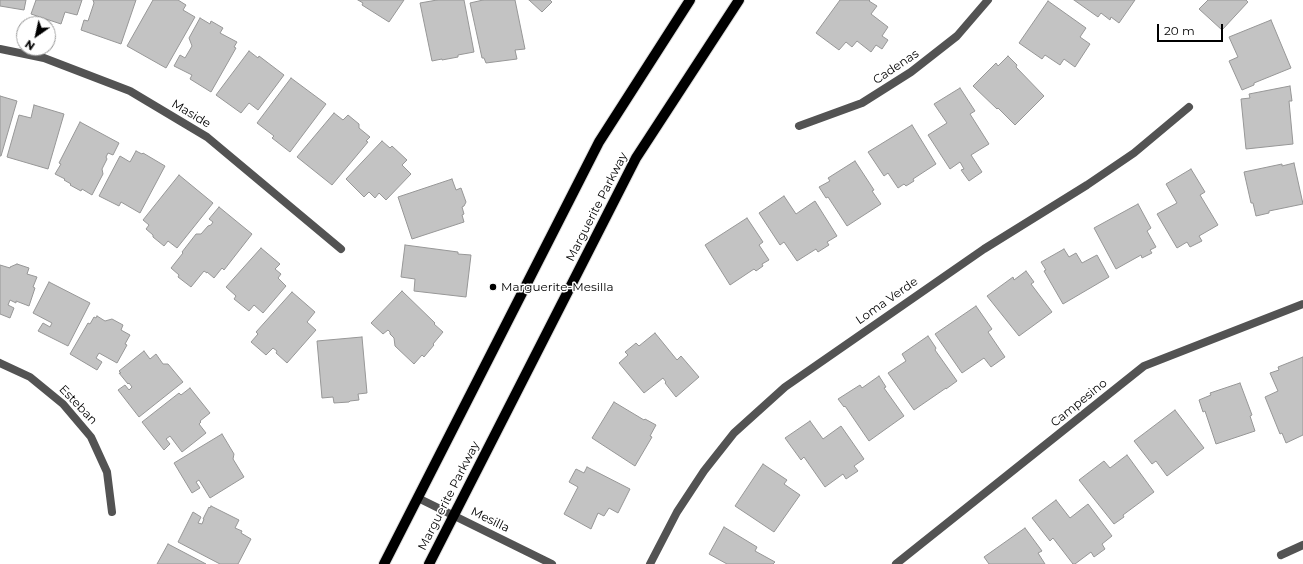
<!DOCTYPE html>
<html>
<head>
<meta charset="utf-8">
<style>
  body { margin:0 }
  #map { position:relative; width:1303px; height:564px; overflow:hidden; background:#fff; font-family:Montserrat,sans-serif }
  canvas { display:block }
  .north { position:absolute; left:16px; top:16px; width:40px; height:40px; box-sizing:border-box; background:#fff; border:1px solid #999; border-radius:50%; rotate:214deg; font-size:11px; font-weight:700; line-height:16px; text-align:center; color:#000 }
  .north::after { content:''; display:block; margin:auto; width:14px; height:18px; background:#000; clip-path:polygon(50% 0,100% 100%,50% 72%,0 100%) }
  .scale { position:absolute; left:1157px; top:24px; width:66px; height:18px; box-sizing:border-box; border:2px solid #000; border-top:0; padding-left:5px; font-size:12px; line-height:14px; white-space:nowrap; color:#000; -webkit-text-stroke:3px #fff; paint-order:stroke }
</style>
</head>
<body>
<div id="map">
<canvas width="1303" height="564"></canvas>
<div class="north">N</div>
<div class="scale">20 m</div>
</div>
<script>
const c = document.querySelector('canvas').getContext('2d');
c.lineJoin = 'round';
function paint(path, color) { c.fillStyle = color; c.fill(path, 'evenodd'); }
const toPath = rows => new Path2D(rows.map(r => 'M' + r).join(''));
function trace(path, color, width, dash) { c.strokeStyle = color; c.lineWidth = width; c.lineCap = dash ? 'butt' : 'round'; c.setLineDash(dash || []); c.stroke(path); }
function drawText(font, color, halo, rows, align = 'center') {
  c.font = font + ' Montserrat,sans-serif'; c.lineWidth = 3; c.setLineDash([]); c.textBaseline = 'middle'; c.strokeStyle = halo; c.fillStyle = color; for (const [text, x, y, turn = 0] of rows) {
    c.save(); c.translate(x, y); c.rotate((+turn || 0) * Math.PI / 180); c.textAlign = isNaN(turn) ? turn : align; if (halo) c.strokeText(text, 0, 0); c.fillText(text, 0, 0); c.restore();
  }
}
const building = toPath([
  [0,0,26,0,24,10,0,6,0,0],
  [36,0,82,0,77,15,65,12,61,24,31,14,36,0],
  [93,0,136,0,121,44,81,30,84,20,88,21,94,3,93,0],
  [153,0,178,0,186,5,183,10,195,17,166,68,127,46,153,0],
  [358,0,404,0,389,22,362,5,363,3,358,0],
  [437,0,464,0,474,52,458,55,458,57,442,60,442,59,432,61,420,3,437,0],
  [483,0,515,0,525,49,515,50,517,59,486,63,484,58,482,58,470,3,483,0],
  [529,0,550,0,552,2,542,12,529,0],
  [840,0,870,0,869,1,877,6,871,14,888,27,882,36,888,40,882,49,876,45,871,52,857,41,852,47,846,42,839,50,816,33,840,0],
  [1074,0,1135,0,1119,23,1111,17,1110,20,1101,13,1098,17,1074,0],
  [1208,0,1246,0,1248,2,1222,30,1199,9,1208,0],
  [1048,1,1086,28,1080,37,1090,44,1075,67,1064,59,1060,65,1045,55,1042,59,1019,43,1048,1],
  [200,18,210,24,211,21,223,28,220,33,237,42,234,47,236,48,211,92,190,79,192,75,174,66,180,55,185,58,192,46,189,38,200,18],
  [1271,20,1291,68,1254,83,1254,85,1242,90,1229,61,1238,57,1229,37,1271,20],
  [249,51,258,58,259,56,284,75,258,110,249,103,241,113,216,95,249,51],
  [1008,56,1017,65,1016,67,1044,96,1015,125,998,108,997,109,973,86,996,63,998,66,1008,56],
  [291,78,326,104,290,152,272,138,274,136,257,123,291,78],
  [1290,86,1292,101,1289,101,1293,144,1246,149,1241,99,1250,98,1249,94,1290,86],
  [960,88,975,111,970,114,989,144,971,155,982,172,969,181,961,170,964,169,960,162,950,169,928,135,947,123,934,104,960,88],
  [0,96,17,101,1,156,0,156,0,96],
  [34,105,64,114,48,169,7,157,19,115,31,118,34,105],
  [334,113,343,120,348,115,359,124,359,128,370,137,366,141,368,142,332,185,297,157,334,113],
  [80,122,119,143,113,155,108,153,106,157,107,159,102,169,103,174,92,195,82,189,81,191,70,185,71,184,64,180,65,179,55,174,61,164,59,163,80,122],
  [912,125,936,164,913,179,914,181,906,186,904,184,898,188,888,173,884,176,868,152,912,125],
  [382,141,390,148,392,146,407,160,402,165,411,174,386,200,379,193,375,198,369,192,364,197,346,179,382,141],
  [136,151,142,154,143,153,165,166,140,213,121,202,119,206,99,196,120,156,130,162,136,151],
  [855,161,874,190,872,191,881,204,847,226,828,197,826,198,819,187,830,181,828,178,855,161],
  [1294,163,1303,204,1269,211,1269,213,1256,216,1253,203,1251,203,1244,172,1282,164,1282,166,1294,163],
  [1191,169,1205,192,1200,195,1218,225,1199,236,1202,241,1190,247,1187,242,1177,248,1157,214,1177,203,1166,184,1191,169],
  [179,175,213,203,177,248,168,241,164,246,153,237,153,235,146,229,149,225,143,220,179,175],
  [452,179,456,190,461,188,466,202,464,206,462,207,464,214,462,215,464,222,412,239,398,197,452,179],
  [784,196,796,214,815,201,837,236,827,242,829,245,818,252,816,249,797,261,784,242,780,245,759,213,784,196],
  [1138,204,1151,228,1147,231,1156,247,1150,250,1152,253,1142,258,1141,255,1116,269,1094,228,1138,204],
  [219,207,252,234,224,270,222,268,214,278,207,272,207,273,204,271,191,287,178,277,179,275,171,268,183,253,182,252,196,234,201,234,208,226,211,225,213,222,209,219,219,207],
  [747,218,763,242,759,245,769,260,762,264,763,266,756,271,754,269,730,285,705,245,747,218],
  [405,245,458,252,458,254,471,255,466,297,414,291,415,279,401,277,405,245],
  [261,248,280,264,275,269,281,274,278,278,286,286,263,313,254,305,249,311,234,299,236,296,226,287,261,248],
  [1064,249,1069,257,1076,253,1082,263,1097,255,1109,277,1063,304,1044,271,1046,270,1041,262,1064,249],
  [17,264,29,268,27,274,37,277,33,287,35,288,29,306,16,301,16,303,10,300,8,305,14,308,10,318,0,314,0,265,10,268,10,267,17,264],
  [1026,271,1034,282,1031,284,1052,312,1019,336,987,296,1013,277,1014,280,1026,271],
  [49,282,90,303,68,346,38,331,43,323,50,327,52,323,33,313,49,282],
  [402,291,435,323,434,324,443,332,433,344,434,345,424,357,422,355,414,364,395,346,394,338,390,334,390,332,388,330,383,334,371,323,402,291],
  [292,292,315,312,307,322,316,330,287,363,276,353,277,351,273,348,266,355,251,342,258,334,256,332,292,292],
  [976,306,992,329,988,332,1005,357,991,367,984,358,962,373,935,334,976,306],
  [97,316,105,321,112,319,123,325,121,330,130,335,125,344,127,345,117,363,99,353,96,358,102,362,97,370,70,354,88,323,90,324,94,317,96,318,97,316],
  [655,333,677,360,681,356,699,377,676,397,665,383,666,382,663,378,644,393,619,363,628,355,625,352,636,343,639,346,655,333],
  [928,336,936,348,935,350,957,381,946,389,946,388,914,410,888,373,906,361,902,354,928,336],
  [362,337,367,393,358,394,359,400,350,401,349,402,334,403,333,397,322,398,317,341,362,337],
  [144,351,150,359,156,354,163,364,168,364,183,382,139,417,118,390,125,385,129,390,132,387,129,383,128,384,119,373,121,373,119,371,144,351],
  [1303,357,1303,435,1286,443,1282,433,1280,434,1265,397,1278,391,1270,373,1279,370,1278,367,1303,357],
  [879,376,886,387,884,388,904,416,869,441,845,406,844,407,838,399,860,385,862,388,879,376],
  [1240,383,1252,415,1250,416,1255,431,1216,444,1205,411,1203,412,1199,400,1211,395,1210,393,1240,383],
  [190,388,210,413,200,421,201,422,199,424,206,433,182,452,170,436,166,439,170,444,164,450,142,422,179,393,181,395,190,388],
  [614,402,644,420,645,419,656,425,650,436,652,437,635,466,592,438,614,402],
  [1175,410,1204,448,1167,476,1156,461,1152,464,1134,441,1175,410],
  [810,421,823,439,841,426,864,459,854,466,858,471,846,479,843,474,825,487,804,457,801,460,785,438,810,421],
  [222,434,234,454,233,459,244,477,210,498,199,480,196,482,200,488,192,493,174,463,222,434],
  [1127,455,1154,492,1123,515,1124,517,1114,524,1079,480,1104,461,1110,468,1127,455],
  [763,464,787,480,784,484,800,495,774,532,735,506,763,464],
  [587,467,630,489,618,513,609,508,604,516,598,513,591,529,564,514,578,487,569,482,576,469,584,473,587,467],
  [1056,500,1070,518,1088,504,1112,536,1102,544,1105,549,1094,557,1091,552,1075,564,1073,564,1053,538,1050,541,1032,518,1056,500],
  [211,506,239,520,235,528,242,531,241,533,251,539,238,564,220,564,178,542,193,512,201,517,198,523,202,524,204,519,203,519,209,507,210,508,211,506],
  [724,527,757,547,755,551,775,562,773,564,727,564,709,554,724,527],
  [1025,528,1042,551,1038,553,1045,564,989,564,984,557,1025,528],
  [168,544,206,564,157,564,168,544]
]);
paint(building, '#c3c3c3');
trace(building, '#979797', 1);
const primary = toPath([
  [384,564,599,142,690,0],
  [429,564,636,158,739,0]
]);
trace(primary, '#dbdbdb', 12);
trace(toPath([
  [0,49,44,58,130,91,207,137,341,249],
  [799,126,862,103,911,72,957,36,988,0],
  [0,363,30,377,63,404,91,437,107,472,112,512],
  [418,498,552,564],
  [1281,555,1303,545],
  [650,564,677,512,704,471,734,433,785,387,984,249,1087,185,1134,153,1189,107],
  [896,564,1144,366,1303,304]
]), '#535353', 8);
trace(primary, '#000', 10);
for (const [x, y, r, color] of [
  [493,287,4,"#000"]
]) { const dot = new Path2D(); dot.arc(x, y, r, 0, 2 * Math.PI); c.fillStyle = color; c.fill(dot); trace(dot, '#fff', 1.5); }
drawText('12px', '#000', '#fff', [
  ["Cadenas",896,67,-34],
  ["Maside",191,114,31],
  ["Marguerite Parkway",597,207,-63],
  ["Loma Verde",887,301,-35],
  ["Campesino",1079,403,-39],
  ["Esteban",78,405,46],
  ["Marguerite Parkway",449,496,-63],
  ["Mesilla",490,520,26]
]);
drawText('12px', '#000', '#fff', [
  ["Marguerite-Mesilla",501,287]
], 'left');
</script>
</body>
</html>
